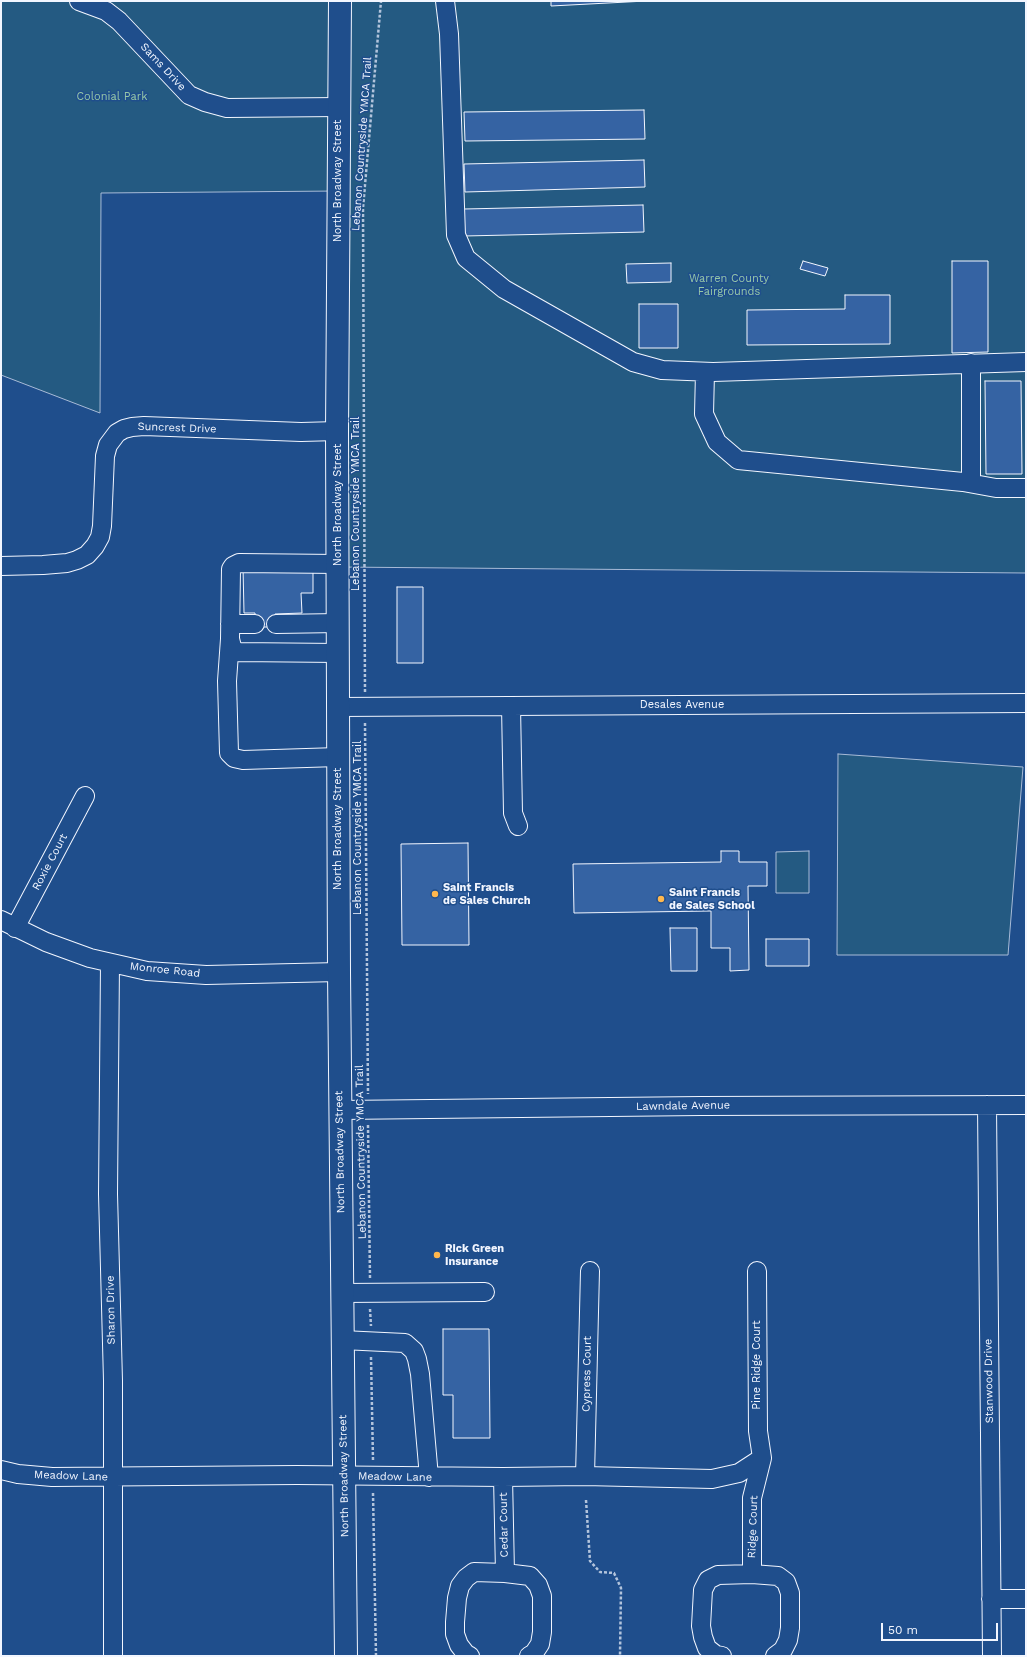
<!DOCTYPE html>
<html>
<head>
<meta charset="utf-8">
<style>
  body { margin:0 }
  #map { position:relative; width:1027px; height:1657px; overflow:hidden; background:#1f4e8c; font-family:"Work Sans",sans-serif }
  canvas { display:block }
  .frame { position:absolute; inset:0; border:2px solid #f2f6ff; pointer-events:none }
  .scale { position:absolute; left:881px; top:1623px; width:117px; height:18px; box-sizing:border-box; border:2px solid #f2f6ff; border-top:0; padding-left:5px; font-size:12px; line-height:14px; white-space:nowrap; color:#f2f6ff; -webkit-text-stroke:3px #1f4e8c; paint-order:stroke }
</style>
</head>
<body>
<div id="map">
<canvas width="1027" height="1657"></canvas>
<div class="frame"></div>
<div class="scale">50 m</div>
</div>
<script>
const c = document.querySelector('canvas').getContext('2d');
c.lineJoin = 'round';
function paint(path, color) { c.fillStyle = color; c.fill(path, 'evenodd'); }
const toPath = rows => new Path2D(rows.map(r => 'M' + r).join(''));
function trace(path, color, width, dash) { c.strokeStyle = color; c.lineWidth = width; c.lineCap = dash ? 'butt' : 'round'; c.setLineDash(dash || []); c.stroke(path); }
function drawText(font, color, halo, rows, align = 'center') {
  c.font = font + ' "Work Sans",sans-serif'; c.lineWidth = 3; c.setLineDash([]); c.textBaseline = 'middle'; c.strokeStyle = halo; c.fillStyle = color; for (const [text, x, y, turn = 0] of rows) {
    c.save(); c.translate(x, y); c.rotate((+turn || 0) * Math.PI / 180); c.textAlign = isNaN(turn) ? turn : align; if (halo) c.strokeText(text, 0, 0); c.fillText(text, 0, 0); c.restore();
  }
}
const green = toPath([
  [1,1,1026,1,1026,573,338,567,338,191,101,193,100,413,1,375,1,1],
  [838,754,1023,767,1008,955,837,955,838,754],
  [809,851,809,893,776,893,776,852,809,851]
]);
paint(green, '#245a82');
trace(green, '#a8bbd7', 1);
const building = toPath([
  [551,1,646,1,551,6,551,1],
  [644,110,645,139,465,141,464,112,644,110],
  [644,160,645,187,465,192,464,164,644,160],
  [643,205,644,232,464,236,464,209,643,205],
  [803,261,828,268,825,276,800,269,803,261],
  [952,261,988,261,988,352,952,353,952,261],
  [671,263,671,282,627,283,626,264,671,263],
  [845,295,890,295,890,344,747,345,747,310,845,309,845,295],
  [639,304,678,304,678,348,639,348,639,304],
  [985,381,1021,381,1022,474,986,474,985,381],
  [313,566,313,593,301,593,302,613,275,614,275,627,255,627,255,613,244,613,243,567,313,566],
  [397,587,423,587,423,663,397,663,397,587],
  [468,843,469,945,402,945,401,844,468,843],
  [721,851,739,851,739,862,767,862,767,886,748,886,749,970,730,971,730,948,711,948,711,911,574,913,573,864,721,862,721,851],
  [670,928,697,928,697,971,671,971,670,928],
  [766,939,809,939,809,966,766,966,766,939],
  [443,1329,489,1329,490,1438,453,1438,453,1395,443,1395,443,1329]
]);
paint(building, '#3563a3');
trace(building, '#f2f6ff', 1);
const minor = toPath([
  [79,1,106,11,119,21,189,95,205,102,227,108,339,107],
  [445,1,449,34,456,235,466,258,504,289,633,362,662,370,713,372,1026,362],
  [971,363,971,483],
  [705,372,704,414,717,442,738,460,963,482,996,488,1026,488],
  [1,566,43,565,67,563,77,560,87,555,95,546,100,537,102,526,105,456,108,445,117,433,124,429,132,427,144,426,301,432,337,431],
  [230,624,255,624],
  [276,624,338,623],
  [230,639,232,647,237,652,338,653],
  [511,706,513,813,518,826],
  [338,707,1026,703],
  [338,757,243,760,234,758,229,753,227,681,230,639,231,569,233,566,239,563,338,564],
  [1,920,46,942,90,958,147,971,206,975,339,972],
  [15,928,85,796],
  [110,963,108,1194,113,1381,113,1656],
  [987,1105,992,1656],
  [340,1110,701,1106,1026,1105],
  [342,1293,485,1292],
  [342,1340,405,1343,414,1351,417,1359,420,1374,429,1477],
  [1,1470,18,1474,52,1477,297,1475,503,1477,585,1476,712,1479,739,1473,762,1458],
  [585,1476,590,1271],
  [503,1477,505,1573],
  [752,1574,752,1498,762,1458,758,1431,757,1271],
  [991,1599,1026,1599],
  [470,1656,466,1654,459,1645,455,1634,455,1622,457,1598,460,1586,466,1578,474,1572,505,1573,530,1576,538,1585,542,1596,542,1632,540,1644,534,1653,529,1656],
  [722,1656,716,1655,707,1648,703,1637,701,1626,703,1590,708,1580,718,1575,752,1574,778,1576,786,1582,790,1593,790,1628,788,1640,783,1650,775,1656]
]);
const major = toPath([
  [340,1,337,431,339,972,346,1656]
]);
trace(minor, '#f2f6ff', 20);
trace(major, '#f2f6ff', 24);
trace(toPath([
  [365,692,363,208,381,1],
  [365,723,368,1094],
  [368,1125,370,1278],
  [370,1309,371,1326],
  [371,1357,373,1460],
  [373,1493,376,1656],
  [586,1500,590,1561,600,1572,614,1573,621,1588,620,1656]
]), '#b3c4dc', 2.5, [3, 2]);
trace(minor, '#1f4e8c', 18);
trace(major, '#1f4e8c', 22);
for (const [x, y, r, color] of [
  [435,894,4,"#ffb74d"],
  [661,899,4,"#ffb74d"],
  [437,1255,4,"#ffb74d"]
]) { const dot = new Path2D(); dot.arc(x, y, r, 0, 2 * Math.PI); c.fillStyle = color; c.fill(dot); trace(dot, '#1f4e8c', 1.5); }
drawText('11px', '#f2f6ff', '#1f4e8c', [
  ["Sams Drive",163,67,47],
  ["Lebanon Countryside YMCA Trail",362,144,-86],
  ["North Broadway Street",338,181,-90],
  ["Suncrest Drive",177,428,2],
  ["Lebanon Countryside YMCA Trail",356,504,-90],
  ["North Broadway Street",338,505,-90],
  ["Desales Avenue",682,705],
  ["Lebanon Countryside YMCA Trail",358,828,-90],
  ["North Broadway Street",338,829,-90],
  ["Roxie Court",50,862,-62],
  ["Monroe Road",165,970,6],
  ["Lawndale Avenue",683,1106,-1],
  ["North Broadway Street",340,1152,-91],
  ["Lebanon Countryside YMCA Trail",361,1152,-91],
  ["Sharon Drive",111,1310,-91],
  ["Pine Ridge Court",757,1365,-90],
  ["Cypress Court",587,1374,-89],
  ["Stanwood Drive",989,1381,-91],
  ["Meadow Lane",71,1476,2],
  ["North Broadway Street",344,1476,-91],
  ["Meadow Lane",395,1477,1],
  ["Cedar Court",504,1525,-91],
  ["Ridge Court",753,1527,-88]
]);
drawText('11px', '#97c8a6', '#1f4e8c', [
  ["Colonial Park",112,97],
  ["Warren County",729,279],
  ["Fairgrounds",729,292]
]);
drawText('bold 11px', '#f2f6ff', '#1f4e8c', [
  ["Saint Francis",443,888],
  ["de Sales Church",443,901],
  ["Saint Francis",669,893],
  ["de Sales School",669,906],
  ["Rick Green",445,1249],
  ["Insurance",445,1262]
], 'left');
</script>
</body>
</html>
